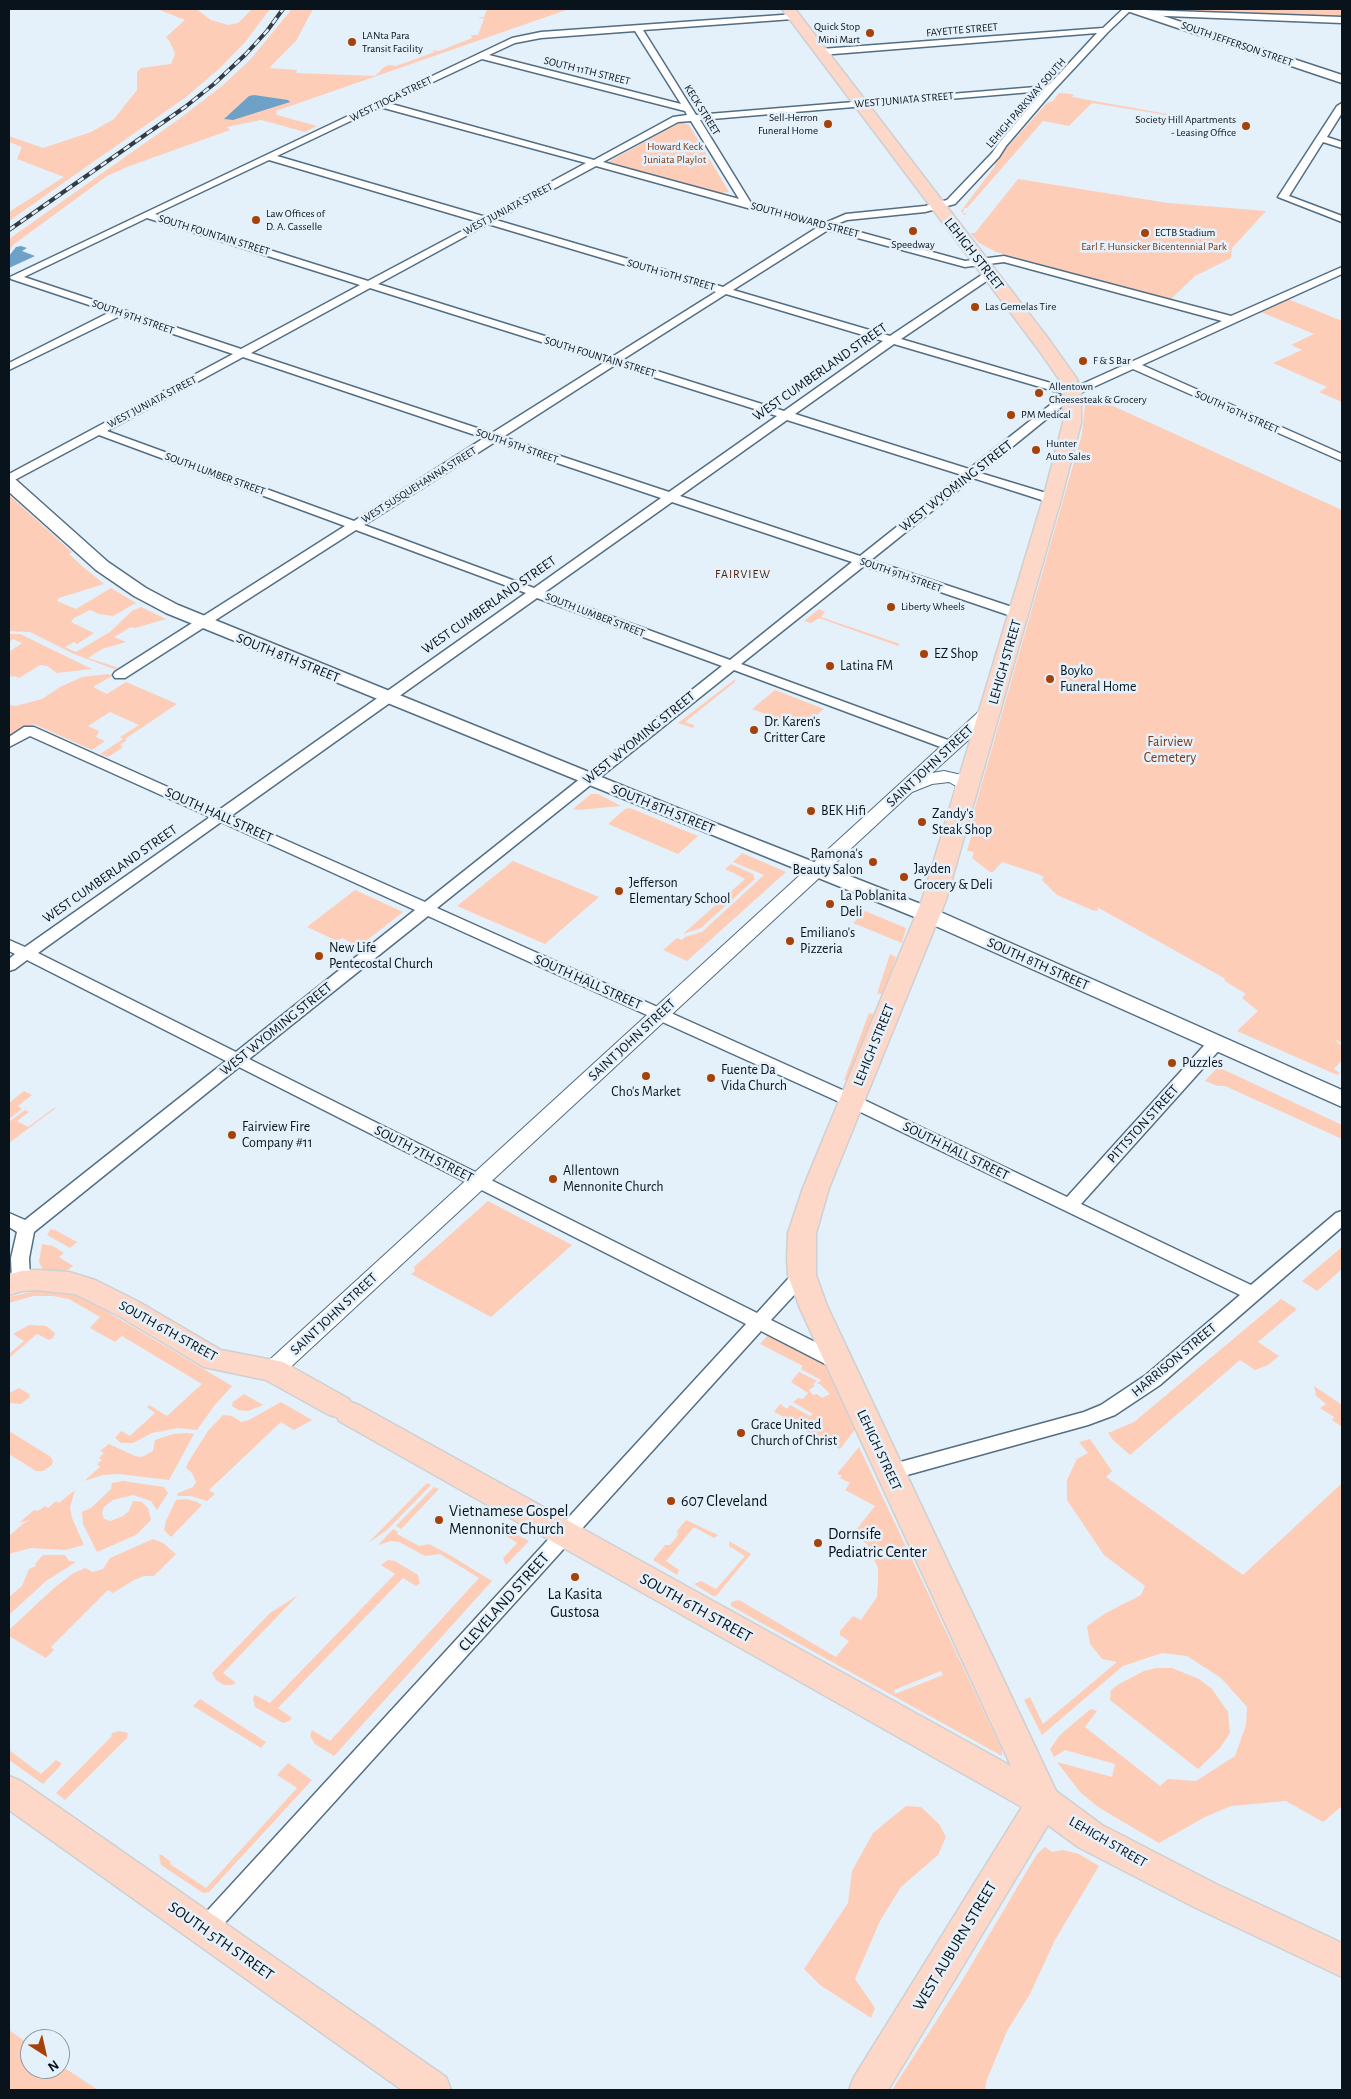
<!DOCTYPE html>
<html>
<head>
<meta charset="utf-8">
<style>
  body { margin:0 }
  #map { position:relative; width:1351px; height:2099px; overflow:hidden; background:#e4f0fa; font-family:"Alegreya Sans",sans-serif }
  canvas { display:block }
  .frame { position:absolute; inset:0; border:10px solid #09131b; pointer-events:none }
  .north { position:absolute; left:20px; top:2029px; width:50px; height:50px; box-sizing:border-box; background:#e4f0fa; border:1px solid #8c98a1; border-radius:50%; rotate:145deg; font-size:14px; font-weight:700; line-height:20px; text-align:center; color:#09131b }
  .north::after { content:''; display:block; margin:auto; width:18px; height:22px; background:#a54209; clip-path:polygon(50% 0,100% 100%,50% 72%,0 100%) }
</style>
</head>
<body>
<div id="map">
<canvas width="1351" height="2099"></canvas>
<div class="frame"></div>
<div class="north">N</div>
</div>
<script>
const c = document.querySelector('canvas').getContext('2d');
c.lineJoin = 'round';
function paint(path, color) { c.fillStyle = color; c.fill(path, 'evenodd'); }
const toPath = rows => new Path2D(rows.map(r => 'M' + r).join(''));
function trace(path, color, width, dash) { c.strokeStyle = color; c.lineWidth = width; c.lineCap = dash ? 'butt' : 'round'; c.setLineDash(dash || []); c.stroke(path); }
function drawText(font, color, halo, rows, align = 'center') {
  c.font = font + ' "Alegreya Sans",sans-serif'; c.lineWidth = 5; c.setLineDash([]); c.textBaseline = 'middle'; c.strokeStyle = halo; c.fillStyle = color; for (const [text, x, y, turn = 0] of rows) {
    c.save(); c.translate(x, y); c.rotate((+turn || 0) * Math.PI / 180); c.textAlign = isNaN(turn) ? turn : align; if (halo) c.strokeText(text, 0, 0); c.fillText(text, 0, 0); c.restore();
  }
}
paint(toPath([
  [157,9,196,9,211,20,228,25,238,23,252,9,270,9,246,41,220,68,186,97,9,221,9,212,64,177,17,159,22,147,9,142,9,136,43,148,91,132,114,119,137,90,137,72,141,68,171,64,175,54,170,42,166,37,185,20],
  [292,9,313,9,296,41,269,68,297,70,296,73,375,76,384,67,389,65,396,66,435,52,431,50,439,51,472,38,471,35,478,35,484,19,477,17,484,17,487,9,569,9,276,111,277,115,317,126,305,132,261,120,227,127,230,130,127,167,107,176,13,245,9,252,9,239,179,119,222,86,250,60],
  [1160,9,1342,9,1342,17,1177,11],
  [1059,93,1071,94,1074,95,1072,97,1234,126,1092,103,1069,126,1043,121,967,208,964,208,963,213,967,214,964,215,961,211,995,166,995,161,1047,103,1053,101],
  [681,122,689,125,729,192,721,193,608,162],
  [1018,179,1168,203,1266,211,1232,248,1231,258,1195,276,1170,300,996,252,979,243,970,233,975,233],
  [1288,299,1342,321,1342,402,1319,392,1327,387,1273,363,1302,350,1291,345,1314,334,1261,312],
  [1089,395,1342,510,1342,1043,1334,1039,1342,1046,1342,1060,1334,1069,1340,1073,1337,1075,1237,1031,1258,1011,1242,998,1246,994,1225,981,1224,978,1097,907,1098,911,1092,910,1057,895,1042,880,1044,877,1038,874,1002,862,993,872,990,872,972,858,974,852,967,851,972,834,968,832,1082,434,1085,404],
  [9,495,72,552,69,554,81,565,104,584,59,598,57,601,76,609,111,588,136,603,113,616,99,614,90,610,74,618,71,622,94,633,77,644,74,642,65,647,76,652,110,632,132,611,141,607,166,619,135,628,131,627,114,637,126,642,102,649,88,658,119,668,114,669,74,654,30,632,9,631],
  [819,609,825,612,821,617,900,644,898,646,819,618,811,623,804,621],
  [9,634,20,634,92,669,57,673,47,666,40,665,19,678,15,676,13,677,9,675,9,652,22,643,13,639,9,642],
  [108,674,112,676,93,687,107,694,126,682,177,704,125,739,127,740,120,745,123,747,108,757,100,754,123,739,120,737,139,725,110,712,88,726,99,731,96,737,105,741,92,750,34,724,9,738,9,705,16,706,42,699,60,687,82,677],
  [734,680,736,681,685,722,694,725,693,728,678,723],
  [775,690,824,709,802,728,752,709],
  [591,794,598,794,621,806,578,810,573,809],
  [630,808,698,836,678,854,608,824,625,809],
  [742,853,786,872,687,961,663,950,677,938,682,940,685,937,702,932,764,875,733,862],
  [513,861,599,897,545,944,457,906],
  [731,864,753,874,755,879,701,928,683,934,745,879,725,869],
  [355,890,403,912,357,948,354,944,342,938,337,941,307,927],
  [865,911,906,928,902,943,853,923],
  [890,954,896,957,884,993,879,994,877,994],
  [869,1013,875,1015,850,1081,844,1080],
  [1218,1067,1342,1125,1342,1139,1225,1086,1218,1086,1205,1081],
  [24,1091,32,1095,18,1106,22,1109,9,1119,9,1103],
  [54,1108,56,1108,9,1143,9,1122,25,1110,29,1112,17,1121,28,1127],
  [488,1201,572,1245,491,1317,411,1274,415,1271,414,1267],
  [51,1229,55,1230,77,1242,70,1248,47,1235],
  [42,1244,53,1246,64,1253,59,1257,73,1266,65,1272,44,1272,39,1262],
  [1342,1247,1342,1269,1317,1291,1302,1281],
  [35,1291,58,1291,79,1295,232,1386,214,1406,197,1430,178,1428,152,1433,133,1443,121,1443,115,1438,121,1431,130,1436,155,1413,147,1407,149,1405,167,1416,202,1384,122,1336,115,1342,90,1328,100,1317,69,1299,53,1296,33,1296,9,1303,9,1297],
  [1281,1299,1297,1309,1258,1342,1279,1356,1268,1365,1255,1370,1240,1360,1130,1455,1113,1440,1108,1433,1134,1422],
  [29,1325,46,1326,55,1333,53,1338,49,1340,37,1334,9,1358,9,1354,24,1341,13,1334],
  [768,1335,832,1368,857,1427,840,1449,783,1419,784,1417,774,1412,780,1404,787,1409,790,1405,810,1416,813,1414,793,1402,798,1398,803,1399,808,1393,791,1382,799,1372,817,1381,813,1384,815,1386,809,1390,813,1395,817,1394,822,1398,830,1394,820,1384,817,1384,821,1380,801,1369,803,1366,760,1344],
  [1314,1386,1342,1405,1342,1427,1332,1420,1334,1417,1320,1408,1326,1404,1316,1396],
  [19,1388,29,1394,30,1397,21,1404,9,1403,9,1393],
  [244,1394,263,1405,248,1411,238,1410,232,1406,233,1402],
  [281,1402,312,1420,294,1430,281,1422,209,1490,215,1494,207,1501,191,1496,177,1496,178,1493,193,1487,196,1482,192,1473,186,1468,189,1461,208,1431,223,1415,232,1416,241,1422,249,1420],
  [9,1431,51,1457,53,1461,52,1465,43,1471,36,1471,9,1454],
  [186,1433,194,1434,169,1480,119,1474,103,1475,84,1481,100,1467,97,1464,102,1460,99,1458,104,1453,100,1451,109,1444,135,1456,142,1457,153,1451,155,1440,173,1434],
  [1090,1439,1112,1471,1106,1477,1243,1575,1342,1483,1342,1806,1323,1822,1286,1801,1231,1806,1205,1817,1159,1843,1098,1807,1080,1792,1057,1762,1112,1777,1115,1764,1065,1750,1054,1757,1050,1749,1060,1735,1088,1711,1092,1709,1097,1711,1085,1727,1160,1786,1168,1779,1196,1781,1235,1756,1246,1725,1247,1707,1221,1678,1187,1656,1162,1653,1123,1666,1042,1735,1024,1700,1030,1697,1043,1724,1117,1662,1102,1659,1090,1644,1087,1626,1106,1613,1141,1595,1145,1586,1104,1555,1067,1500,1067,1480,1077,1459,1088,1453,1079,1442],
  [859,1447,1002,1750,1002,1756,731,1606,731,1602,739,1600,836,1657,849,1641,840,1635,840,1631,853,1616,861,1620,877,1597,878,1583,878,1568,867,1544,852,1535,875,1506,845,1490,850,1483,840,1478,842,1476,837,1474],
  [941,1671,943,1675,895,1694,894,1690],
  [123,1481,164,1487,168,1493,157,1510,151,1501,133,1495,113,1500,104,1507,102,1513,104,1519,111,1521,123,1516,129,1511,133,1501,142,1502,148,1508,151,1520,136,1535,97,1552,83,1524,82,1512,91,1508,111,1489,112,1483],
  [427,1483,431,1485,387,1530,368,1543],
  [434,1487,439,1489,401,1529,396,1526],
  [75,1490,70,1507,72,1518,84,1545,65,1550,31,1548,9,1554,9,1536,24,1523,30,1520,19,1523,34,1510,38,1511,45,1506,48,1508,56,1501,59,1503],
  [186,1499,197,1502,202,1505,171,1537,164,1530,166,1521,176,1500],
  [686,1520,718,1535,714,1538,694,1527,666,1561,679,1570,677,1575,653,1560,665,1545,670,1545,678,1535,677,1531],
  [503,1527,529,1541,506,1565,503,1558,517,1543,500,1532],
  [393,1529,398,1532,397,1534,419,1546,429,1544,448,1554,492,1581,334,1756,315,1744,310,1736,312,1730,330,1741,479,1578,440,1554,425,1556,399,1542,391,1541,378,1545],
  [153,1539,163,1543,176,1554,154,1576,144,1576,134,1580,113,1593,108,1590,51,1647,54,1650,46,1658,9,1636,10,1629,54,1588,72,1574,85,1568,93,1572,103,1569,110,1558],
  [729,1541,751,1554,716,1596,713,1596,694,1584,701,1581,716,1589,745,1556,729,1546],
  [43,1555,65,1555,69,1561,76,1562,46,1581,9,1615,9,1597,22,1586,29,1569,36,1566,35,1564],
  [388,1560,395,1561,418,1575,420,1583,416,1586,403,1578,278,1708,292,1718,289,1721,283,1723,255,1707,253,1698,255,1695,270,1703,395,1574,381,1565],
  [298,1595,223,1673,236,1683,231,1685,224,1685,216,1680,212,1673,270,1613],
  [1156,1668,1172,1668,1199,1679,1212,1689,1228,1712,1230,1733,1220,1748,1198,1769,1110,1700,1111,1690,1119,1684,1144,1671],
  [200,1699,266,1742,261,1748,193,1706],
  [119,1731,128,1733,127,1738,65,1800,56,1793,111,1737,112,1733],
  [9,1750,41,1774,56,1760,61,1763,61,1765,43,1784,9,1760],
  [288,1763,312,1780,209,1892,203,1893,161,1865,159,1855,162,1855,171,1862,170,1864,206,1888,297,1788,277,1775],
  [906,1806,921,1807,939,1824,946,1837,938,1855,901,1887,880,1921,855,1979,875,2008,871,2018,820,1985,804,1969,848,1903,852,1871,873,1833],
  [1045,1847,1052,1852,1063,1850,1079,1854,1099,1866,1055,1940,1030,1994,1007,2031,986,2082,985,2090,892,2090,960,1984,1037,1854],
  [9,2030,30,2045,30,2069,60,2069,60,2065,98,2090,9,2090]
]), '#fecdb8');
paint(toPath([
  [254,95,288,100,290,102,233,120,224,119,249,96],
  [21,246,27,248,22,251,35,256,9,268,9,256,16,247]
]), '#6ea1c8');
const minor = toPath([
  [1123,9,1132,9,1108,32,1054,90,1006,146,999,157,955,204,925,212,847,220,834,225,965,261,1004,256,1231,316,1342,267,1342,274,1142,365,1342,454,1342,461,1133,369,1076,395,980,473,1056,496,1058,499,1056,502,1048,502,973,478,871,560,1024,611,1025,614,1024,617,1014,617,864,566,741,664,956,743,958,746,956,749,946,749,734,670,437,908,858,1097,1067,1197,1210,1039,1216,1038,1222,1039,1224,1043,1222,1047,1081,1204,1251,1285,1336,1213,1342,1211,1342,1227,1160,1385,1115,1415,1088,1425,889,1480,882,1477,879,1472,882,1467,1084,1412,1101,1405,1146,1375,1240,1295,846,1105,428,916,249,1059,757,1313,796,1270,802,1269,808,1270,811,1275,808,1280,771,1320,847,1358,849,1363,847,1368,840,1370,833,1368,761,1331,213,1936,205,1940,197,1936,194,1929,197,1922,746,1324,239,1067,34,1232,29,1258,30,1281,27,1286,21,1288,15,1286,12,1281,11,1258,17,1232,9,1227,9,1213,25,1220,226,1061,27,960,15,969,9,971,9,959,15,954,9,951,9,940,25,947,210,817,30,736,9,747,9,737,24,727,34,727,219,810,526,593,356,530,125,678,115,678,113,675,115,672,345,526,99,435,9,483,9,474,233,354,120,316,9,370,9,363,110,312,11,279,10,277,512,38,541,32,796,14,797,16,793,19,643,30,696,115,1048,86,1097,33,821,55,817,52,821,49,1103,28,1123,9],
  [635,31,681,104,489,55,515,43,541,38,635,31],
  [482,59,685,111,687,115,673,117,594,160,388,103,482,59],
  [1043,91,999,143,992,153,947,200,925,206,846,214,825,223,751,203,700,120,1043,91],
  [380,107,586,163,486,217,277,156,380,107],
  [691,121,739,199,603,162,678,122,691,121],
  [269,160,479,222,368,281,155,214,269,160],
  [596,166,744,207,818,227,723,287,496,220,596,166],
  [147,218,360,285,241,349,24,277,147,218],
  [488,224,716,292,612,357,378,284,488,224],
  [828,230,965,267,1004,262,1222,321,1071,389,901,339,994,276,995,274,994,272,986,272,890,336,733,290,828,230],
  [370,288,605,362,492,433,251,353,370,288],
  [726,294,883,341,784,411,622,360,726,294],
  [894,344,1064,394,969,469,795,414,894,344],
  [243,357,484,438,354,521,107,431,243,357],
  [615,365,777,416,669,492,503,437,615,365],
  [787,420,962,475,860,556,680,496,787,420],
  [495,442,661,498,534,588,364,525,495,442],
  [672,502,852,562,730,660,545,592,672,502],
  [537,598,722,666,425,902,231,816,537,598],
  [221,822,415,910,236,1052,38,953,221,822],
  [1144,10,1342,17,1342,23,1141,15,1141,11,1144,10],
  [1342,103,1342,113,1327,137,1342,142,1342,148,1323,142,1289,196,1342,216,1342,222,1278,197,1337,106,1342,103]
]);
const tertiary = toPath([
  [991,705,997,706,999,710,997,714,932,773,944,771,966,776,974,786,967,806,961,807,955,806,952,802,956,786,949,782,932,784,912,792,281,1376,273,1379,265,1376,262,1370,265,1364,985,706,991,705]
]);
const secondary = toPath([
  [1125,9,1142,9,1342,75,1342,83,1127,11,1125,9],
  [9,478,15,479,108,562,146,588,178,605,702,818,936,910,1342,1090,1342,1107,922,920,166,613,134,596,96,570,9,492,9,478]
]);
const primary = toPath([
  [782,9,795,9,1050,341,1077,379,1081,393,1081,423,1061,499,946,900,829,1188,816,1233,816,1275,827,1306,1056,1791,1102,1825,1218,1885,1342,1943,1342,1977,1194,1907,1078,1847,1048,1825,888,2090,849,2090,854,2077,1022,1807,339,1421,337,1417,329,1415,266,1380,204,1367,119,1316,75,1294,36,1290,22,1291,9,1295,9,1275,21,1271,36,1270,69,1272,95,1280,139,1302,221,1350,283,1362,349,1399,351,1402,359,1405,1011,1766,799,1306,788,1275,787,1259,788,1233,803,1188,922,900,1043,499,1063,423,1063,393,1059,379,1038,349,782,9],
  [9,1776,21,1781,446,2077,451,2090,402,2090,9,1810,9,1776]
]);
trace(minor, '#536e83', 3);
trace(tertiary, '#536e83', 2);
trace(secondary, '#536e83', 3);
trace(primary, '#ced0d1', 3);
paint(minor, '#fff');
paint(tertiary, '#fff');
paint(secondary, '#fff');
paint(primary, '#fdd8c9');
const rail = toPath([
  [9,230,185,107,214,84,246,54,267,31,283,9]
]);
trace(rail, '#313c44', 4);
trace(rail, '#e4f0fa', 2.5, [7]);
for (const [x, y, r, color] of [
  [870,33,5,"#a54209"],
  [352,42,5,"#a54209"],
  [828,124,5,"#a54209"],
  [1246,126,5,"#a54209"],
  [256,220,5,"#a54209"],
  [913,231,5,"#a54209"],
  [1145,233,5,"#a54209"],
  [975,307,5,"#a54209"],
  [1083,361,5,"#a54209"],
  [1039,393,5,"#a54209"],
  [1011,415,5,"#a54209"],
  [1036,450,5,"#a54209"],
  [891,607,5,"#a54209"],
  [924,654,5,"#a54209"],
  [830,666,5,"#a54209"],
  [1050,679,5,"#a54209"],
  [754,730,5,"#a54209"],
  [811,811,5,"#a54209"],
  [922,822,5,"#a54209"],
  [873,862,5,"#a54209"],
  [904,877,5,"#a54209"],
  [619,891,5,"#a54209"],
  [830,904,5,"#a54209"],
  [790,941,5,"#a54209"],
  [319,956,5,"#a54209"],
  [1172,1063,5,"#a54209"],
  [646,1076,5,"#a54209"],
  [711,1078,5,"#a54209"],
  [232,1135,5,"#a54209"],
  [553,1179,5,"#a54209"],
  [741,1433,5,"#a54209"],
  [671,1501,5,"#a54209"],
  [439,1520,5,"#a54209"],
  [818,1543,5,"#a54209"],
  [575,1577,5,"#a54209"]
]) { const dot = new Path2D(); dot.arc(x, y, r, 0, 2 * Math.PI); c.fillStyle = color; c.fill(dot); trace(dot, '#e4f0fa', 2); }
drawText('11px', '#09131b', '#e4f0fa', [
  ["Quick Stop",860,27,"right"],
  ["Mini Mart",860,40,"right"],
  ["LANta Para",362,36],
  ["Transit Facility",362,49],
  ["Sell-Herron",818,118,"right"],
  ["Funeral Home",818,131,"right"],
  ["Society Hill Apartments",1236,120,"right"],
  ["- Leasing Office",1236,133,"right"],
  ["Law Offices of",266,214],
  ["D. A. Casselle",266,227],
  ["ECTB Stadium",1155,233],
  ["Speedway",913,245,"center"],
  ["Las Gemelas Tire",985,307],
  ["F & S Bar",1093,361],
  ["Allentown",1049,387],
  ["Cheesesteak & Grocery",1049,400],
  ["PM Medical",1021,415],
  ["Hunter",1046,444],
  ["Auto Sales",1046,457],
  ["Liberty Wheels",901,607]
], 'left');
drawText('11px', '#09131b', '#e4f0fa', [
  ["FAYETTE STREET",962,30,-5],
  ["SOUTH JEFFERSON STREET",1237,44,19],
  ["SOUTH 11TH STREET",587,71,14],
  ["WEST TIOGA STREET",391,99,-26],
  ["WEST JUNIATA STREET",904,100,-5],
  ["LEHIGH PARKWAY SOUTH",1026,103,-49],
  ["KECK STREET",702,110,58],
  ["WEST JUNIATA STREET",508,209,-28],
  ["SOUTH HOWARD STREET",805,220,15],
  ["SOUTH FOUNTAIN STREET",214,235,17],
  ["SOUTH 10TH STREET",671,275,16],
  ["SOUTH 9TH STREET",133,317,19],
  ["SOUTH FOUNTAIN STREET",600,357,17],
  ["WEST JUNIATA STREET",152,402,-28],
  ["SOUTH 10TH STREET",1237,412,24],
  ["SOUTH 9TH STREET",517,446,19],
  ["SOUTH LUMBER STREET",215,474,20],
  ["WEST SUSQUEHANNA STREET",419,485,-32],
  ["SOUTH 9TH STREET",901,575,19],
  ["SOUTH LUMBER STREET",595,615,21]
]);
drawText('11px', '#7e3613', '#e4f0fa', [
  ["Howard Keck",675,147],
  ["Juniata Playlot",675,160],
  ["Earl F. Hunsicker Bicentennial Park",1154,247]
]);
c.letterSpacing = '1px';
drawText('12px', '#4e1e06', '#e4f0fa', [
  ["FAIRVIEW",743,574]
]);
c.letterSpacing = '0px';
drawText('14px', '#09131b', '#e4f0fa', [
  ["LEHIGH STREET",974,254,52],
  ["WEST CUMBERLAND STREET",820,372,-35],
  ["WEST WYOMING STREET",956,486,-38],
  ["WEST CUMBERLAND STREET",489,605,-35],
  ["SOUTH 8TH STREET",288,658,22],
  ["LEHIGH STREET",1005,662,-74],
  ["WEST WYOMING STREET",639,738,-39],
  ["SAINT JOHN STREET",930,766,-43],
  ["SOUTH 8TH STREET",663,809,22],
  ["SOUTH HALL STREET",219,815,24],
  ["WEST CUMBERLAND STREET",110,874,-35],
  ["SOUTH 8TH STREET",1038,964,24],
  ["SOUTH HALL STREET",588,982,24],
  ["WEST WYOMING STREET",276,1029,-39],
  ["SAINT JOHN STREET",632,1040,-43],
  ["LEHIGH STREET",874,1045,-68],
  ["PITTSTON STREET",1143,1124,-48],
  ["SOUTH HALL STREET",956,1151,26],
  ["SOUTH 7TH STREET",424,1154,27],
  ["SAINT JOHN STREET",334,1314,-43],
  ["SOUTH 6TH STREET",168,1331,29],
  ["HARRISON STREET",1174,1360,-40],
  ["LEHIGH STREET",879,1450,65],
  ["LEHIGH STREET",1108,1842,30]
]);
drawText('14px', '#09131b', '#e4f0fa', [
  ["EZ Shop",934,654],
  ["Latina FM",840,666],
  ["Boyko",1060,671],
  ["Funeral Home",1060,687],
  ["Dr. Karen's",764,722],
  ["Critter Care",764,738],
  ["BEK Hifi",821,811],
  ["Zandy's",932,814],
  ["Steak Shop",932,830],
  ["Ramona's",863,854,"right"],
  ["Beauty Salon",863,870,"right"],
  ["Jayden",914,869],
  ["Grocery & Deli",914,885],
  ["Jefferson",629,883],
  ["Elementary School",629,899],
  ["La Poblanita",840,896],
  ["Deli",840,912],
  ["Emiliano's",800,933],
  ["Pizzeria",800,949],
  ["New Life",329,948],
  ["Pentecostal Church",329,964],
  ["Puzzles",1182,1063],
  ["Fuente Da",721,1070],
  ["Vida Church",721,1086],
  ["Cho's Market",646,1092,"center"],
  ["Fairview Fire",242,1127],
  ["Company #11",242,1143],
  ["Allentown",563,1171],
  ["Mennonite Church",563,1187],
  ["Grace United",751,1425],
  ["Church of Christ",751,1441]
], 'left');
drawText('14px', '#7e3613', '#e4f0fa', [
  ["Fairview",1170,742],
  ["Cemetery",1170,758]
]);
drawText('16px', '#09131b', '#e4f0fa', [
  ["607 Cleveland",681,1501],
  ["Vietnamese Gospel",449,1511],
  ["Mennonite Church",449,1529],
  ["Dornsife",828,1534],
  ["Pediatric Center",828,1552],
  ["La Kasita",575,1594,"center"],
  ["Gustosa",575,1612,"center"]
], 'left');
drawText('16px', '#09131b', '#e4f0fa', [
  ["CLEVELAND STREET",504,1602,-48],
  ["SOUTH 6TH STREET",696,1608,29],
  ["SOUTH 5TH STREET",221,1941,35],
  ["WEST AUBURN STREET",955,1946,-59]
]);
</script>
</body>
</html>
